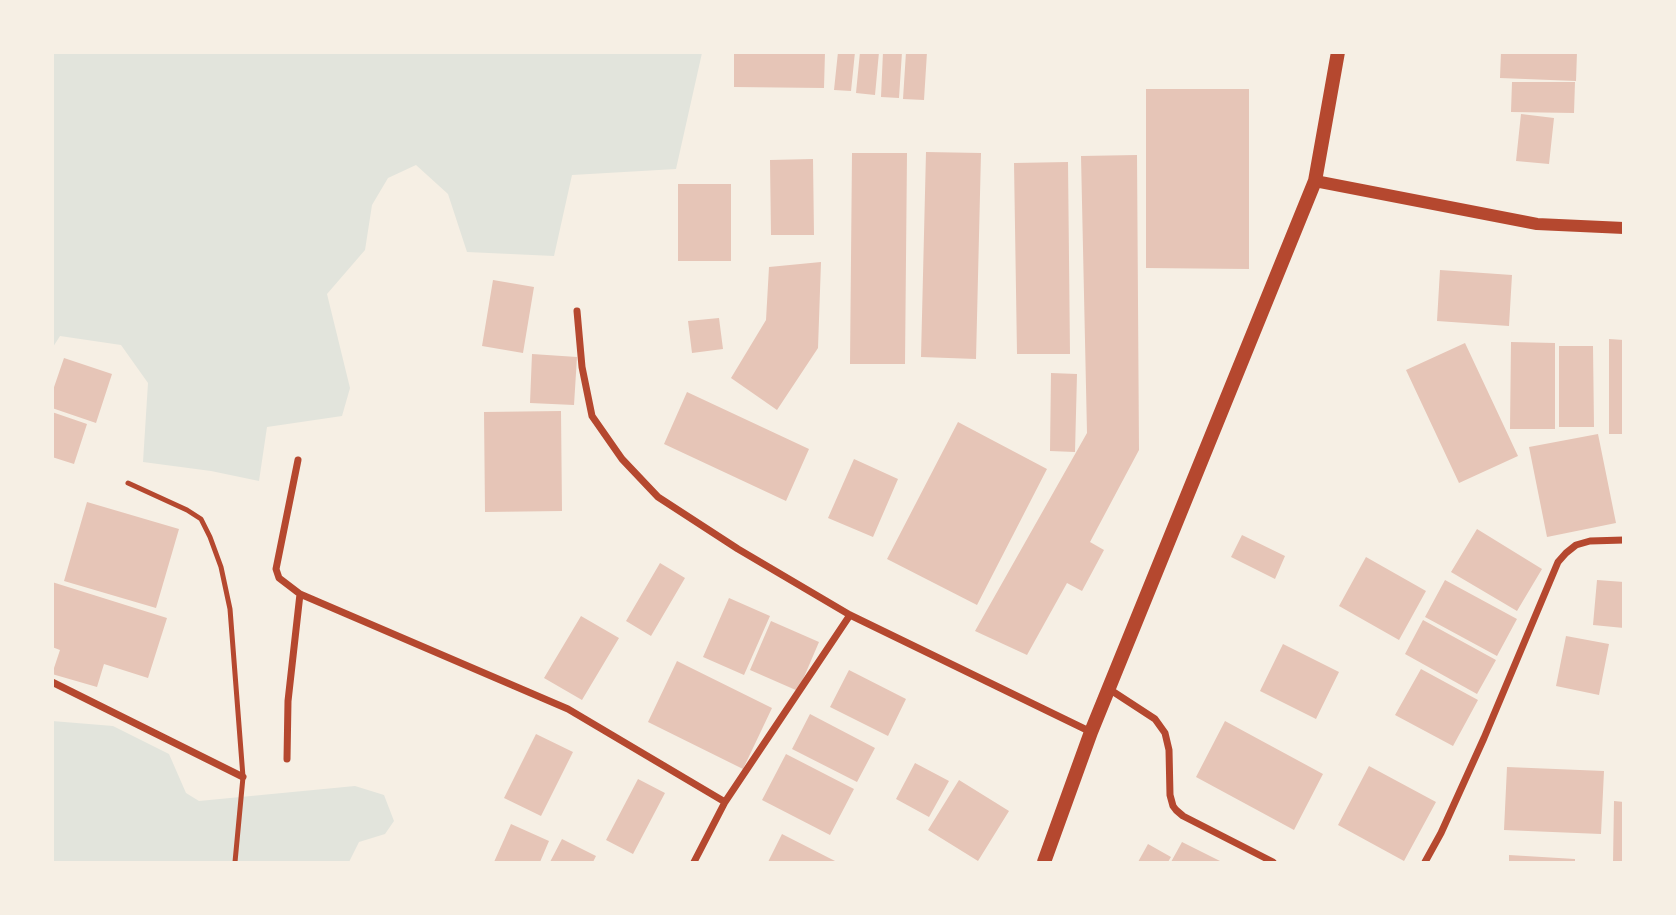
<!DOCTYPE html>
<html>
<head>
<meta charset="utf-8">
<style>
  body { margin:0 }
  #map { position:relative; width:1676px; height:915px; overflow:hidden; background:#f6efe4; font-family:Lora,serif }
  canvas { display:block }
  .frame { position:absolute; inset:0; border:54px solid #f6efe4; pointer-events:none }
</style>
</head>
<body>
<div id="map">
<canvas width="1676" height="915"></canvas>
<div class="frame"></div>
</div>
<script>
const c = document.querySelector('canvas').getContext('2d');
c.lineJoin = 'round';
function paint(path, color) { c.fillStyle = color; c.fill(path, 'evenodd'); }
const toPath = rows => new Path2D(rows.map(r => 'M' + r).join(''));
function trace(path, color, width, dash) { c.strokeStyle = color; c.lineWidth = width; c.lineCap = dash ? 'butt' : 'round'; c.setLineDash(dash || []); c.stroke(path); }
paint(toPath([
  [53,52,702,52,702,53,676,169,572,175,554,256,467,252,448,194,416,165,388,178,372,205,365,250,327,294,350,388,342,416,267,427,259,481,211,471,143,462,148,383,121,345,60,336,53,347],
  [52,721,113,726,169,754,186,793,199,801,355,786,384,795,394,821,385,834,359,842,349,862,53,862]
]), '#e2e4dc');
paint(toPath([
  [734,52,825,52,824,88,734,87],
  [838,52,855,52,851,91,834,90],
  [860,52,879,52,875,95,856,93],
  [883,52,902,52,899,98,881,97],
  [906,52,927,52,924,100,903,99],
  [1501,52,1577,52,1576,81,1500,78],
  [1512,82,1575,82,1574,113,1511,112],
  [1146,89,1249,89,1249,269,1146,268],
  [1521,114,1554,118,1549,164,1516,161],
  [926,152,981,153,976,359,921,357],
  [852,153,907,153,905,364,850,364],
  [1137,155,1139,450,1090,542,1104,550,1082,591,1067,583,1027,655,975,631,1087,433,1081,156],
  [813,159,814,235,771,235,770,160],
  [1068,162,1070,354,1017,354,1014,163],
  [678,184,731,184,731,261,678,261],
  [821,262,818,348,777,410,731,378,766,320,769,267],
  [1440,270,1512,275,1509,326,1437,321],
  [493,280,534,287,523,353,482,346],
  [719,318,723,349,692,353,688,321],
  [1609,339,1624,340,1624,434,1609,434],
  [1511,342,1555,343,1555,429,1510,429],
  [1465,343,1518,456,1459,483,1406,370],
  [1559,346,1593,346,1594,427,1559,427],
  [532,354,577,357,574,405,530,403],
  [64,358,112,374,96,423,52,408,52,393],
  [1051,373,1077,374,1075,452,1050,451],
  [687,392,809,449,786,501,664,444],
  [561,411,562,511,485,512,484,412],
  [52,412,87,424,74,464,52,457],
  [958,422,1047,469,977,605,887,559],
  [1598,434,1616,523,1547,537,1529,447],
  [854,459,898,479,873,537,828,518],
  [87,502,179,529,156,608,64,581],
  [1477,529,1542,569,1517,611,1451,572],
  [1242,535,1285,556,1275,579,1231,557],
  [1366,557,1426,591,1399,640,1339,606],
  [660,563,685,578,651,636,626,621],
  [1445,580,1517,619,1497,656,1425,617],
  [1597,580,1624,582,1624,628,1593,625],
  [52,582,167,618,148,678,104,664,97,687,52,674,60,650,52,647],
  [729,598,770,616,744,675,703,657],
  [581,616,619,638,582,700,544,678],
  [1423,620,1496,660,1477,694,1405,654],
  [771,621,819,642,798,691,750,670],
  [1566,636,1609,644,1599,695,1556,686],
  [1283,644,1339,672,1316,719,1260,691],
  [677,661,772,708,743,769,648,722],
  [1421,669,1478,700,1453,746,1395,715],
  [849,670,906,699,888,736,830,707],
  [810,714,875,748,857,782,792,749],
  [1225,721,1323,774,1294,830,1196,777],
  [536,734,573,752,541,816,504,798],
  [786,754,854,789,830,835,762,800],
  [915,763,949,781,929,817,896,799],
  [1369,766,1436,802,1404,861,1338,825],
  [1507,767,1604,771,1601,834,1504,830],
  [638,779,665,793,633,854,606,840],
  [959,780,1009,811,978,861,928,830],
  [1614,801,1624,802,1624,862,1613,862],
  [511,824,549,841,540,862,494,862],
  [782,834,837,862,768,862],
  [562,839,596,856,593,862,550,862],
  [1182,842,1222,862,1171,862],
  [1148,844,1171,857,1168,862,1138,862],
  [1509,855,1575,859,1575,862,1509,862]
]), '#e6c5b7');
trace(toPath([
  [128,483,187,510,201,519,210,537,221,567,230,609,243,777,235,862]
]), '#b5482f', 5);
trace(toPath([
  [577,311,582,367,592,416,622,459,658,497,738,549,850,615,1091,732],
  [298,460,276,569,279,578,300,594,568,709,725,802],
  [52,682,243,777],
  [1109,689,1155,719,1165,733,1169,750,1170,795,1173,806,1176,810,1183,816,1273,862],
  [287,759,288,701,300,594],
  [694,862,725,802,850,615],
  [1425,862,1441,833,1484,738,1558,562,1566,553,1576,545,1590,541,1624,540]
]), '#b5482f', 7);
trace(toPath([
  [1315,181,1537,224,1624,228]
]), '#b5482f', 12);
trace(toPath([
  [1044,862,1091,732,1315,181,1338,52]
]), '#b5482f', 14);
</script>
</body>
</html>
